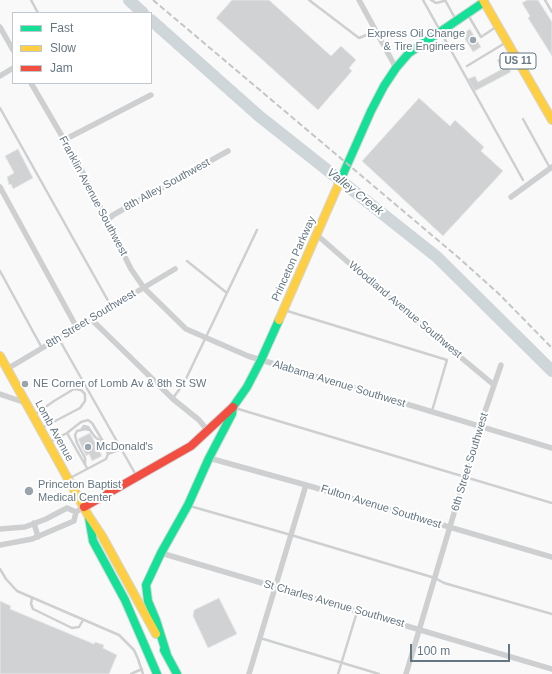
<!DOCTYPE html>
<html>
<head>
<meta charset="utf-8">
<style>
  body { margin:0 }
  #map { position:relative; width:552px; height:674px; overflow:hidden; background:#f9f9f9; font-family:Arial,sans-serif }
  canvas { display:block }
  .legend { position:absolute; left:12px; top:12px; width:140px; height:72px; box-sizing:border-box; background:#fff; border:1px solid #c1c8cd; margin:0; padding:5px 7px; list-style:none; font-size:12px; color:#657683 }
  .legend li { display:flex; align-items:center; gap:8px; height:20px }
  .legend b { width:20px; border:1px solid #c1c8cd }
  .scale { position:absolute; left:410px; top:644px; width:100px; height:18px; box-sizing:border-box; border:2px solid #657683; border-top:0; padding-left:5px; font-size:12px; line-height:14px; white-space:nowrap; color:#657683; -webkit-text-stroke:3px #fff; paint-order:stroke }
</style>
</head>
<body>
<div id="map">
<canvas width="552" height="674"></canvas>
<ul class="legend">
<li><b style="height:5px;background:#16e098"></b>Fast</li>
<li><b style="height:5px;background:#ffcf43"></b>Slow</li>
<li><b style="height:5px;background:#f24e42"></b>Jam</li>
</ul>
<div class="scale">100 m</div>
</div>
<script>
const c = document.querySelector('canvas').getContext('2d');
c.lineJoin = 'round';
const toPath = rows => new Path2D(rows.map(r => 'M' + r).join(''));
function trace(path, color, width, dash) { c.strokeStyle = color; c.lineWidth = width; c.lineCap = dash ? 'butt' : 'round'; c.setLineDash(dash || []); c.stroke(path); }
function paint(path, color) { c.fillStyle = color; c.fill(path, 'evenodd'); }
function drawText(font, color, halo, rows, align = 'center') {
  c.font = font + ' Arial,sans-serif'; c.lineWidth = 4; c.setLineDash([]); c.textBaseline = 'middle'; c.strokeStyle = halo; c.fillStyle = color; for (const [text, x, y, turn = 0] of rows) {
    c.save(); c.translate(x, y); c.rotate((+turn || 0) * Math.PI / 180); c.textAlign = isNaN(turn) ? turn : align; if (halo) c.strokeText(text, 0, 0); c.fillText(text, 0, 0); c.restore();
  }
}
trace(toPath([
  [129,0,143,13],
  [151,20,259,116,437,257,552,371]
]), '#ced6d9', 12);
const building = toPath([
  [232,0,269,0,331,56,341,46,356,60,349,68,352,71,318,110,216,18,232,0],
  [527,0,538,0,552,22,552,56,528,18,530,16,522,3,527,0],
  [470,29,481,47,473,52,462,34,470,29],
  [503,57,511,72,475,91,468,79,475,76,478,82,502,69,497,60,503,57],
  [419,98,450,126,455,120,484,147,481,151,503,171,443,236,362,161,419,98],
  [18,149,33,178,13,189,11,184,9,185,7,177,14,173,5,156,18,149],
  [90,433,102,456,92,461,89,454,86,456,78,439,90,433],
  [219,598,237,634,208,648,193,616,194,610,219,598],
  [0,601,11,606,10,609,94,644,95,642,104,645,103,648,117,655,109,674,0,674,0,601]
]);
paint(building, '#d0d2d3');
trace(building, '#e8e8e8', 1);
const fast = toPath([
  [340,181,371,111,384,86,396,68,409,53,484,2],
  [89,518,93,541,125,600,157,674],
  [164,650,177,674],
  [167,655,156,620,148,601,146,585,161,553,188,505,209,458,232,414,233,407,247,387,261,360,279,320]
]);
const slow = toPath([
  [483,0,552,120],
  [279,320,340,181],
  [0,356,88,515,102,536,156,634]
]);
const jam = toPath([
  [84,507,191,446,233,407]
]);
trace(fast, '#d5d6d7', 10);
trace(slow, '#d5d6d7', 10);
trace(jam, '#d5d6d7', 10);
trace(toPath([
  [31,0,38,13],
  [309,0,359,38,376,31],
  [423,0,523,180],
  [431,0,436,3,444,1],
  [445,0,456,20],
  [545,0,552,12],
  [468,15,481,37,496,27],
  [467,66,505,43],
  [0,108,111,306],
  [523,119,550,168],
  [187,261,227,293],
  [0,271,42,348],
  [284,310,447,360,432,411],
  [59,339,136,475],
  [173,398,184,383,257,230],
  [235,408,552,503],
  [34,415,54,401,74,389,81,390,85,394,85,401,80,408,42,428],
  [81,430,84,426,88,427,90,430],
  [67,433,87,468],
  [50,442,67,433,81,422,88,420,92,423,104,443,108,454,106,459,70,478],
  [108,454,121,449],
  [85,464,85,458,77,443,75,435,77,431,85,429,90,430,95,437,102,442],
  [190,506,291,535,435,578,444,583,552,614],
  [0,569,6,579,17,591,119,635,134,650,138,659,143,674],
  [32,598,31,604,33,609,72,628,79,627,83,620],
  [260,638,379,674],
  [131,674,142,669],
  [338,674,357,612]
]), '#cecfd0', 2.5);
trace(toPath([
  [359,0,396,68],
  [0,27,13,50],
  [0,76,13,68],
  [31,83,80,167,131,269,144,288,186,329,248,356,552,448],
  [64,140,151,95],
  [0,187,77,328],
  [511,197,552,167],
  [107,221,113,215,228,151],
  [317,235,381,291,494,385],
  [91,319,173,399,199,420,208,431],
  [7,369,175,269],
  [0,394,26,403],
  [209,458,306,485,552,557],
  [34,523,38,537],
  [0,529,25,527,46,519,67,508,76,512],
  [0,545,32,539,74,521,76,512,84,507],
  [161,553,552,669],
  [249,674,306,485],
  [406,674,480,426,501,365]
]), '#cecfd0', 5.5);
trace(fast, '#16e098', 8);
trace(slow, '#ffcf43', 8);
trace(jam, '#f24e42', 8);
trace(toPath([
  [153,0,459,258,499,294,552,348]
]), '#c3c5c6', 2, [6, 3]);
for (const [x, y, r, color] of [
  [473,40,4,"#99a4ac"],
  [25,384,4,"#99a4ac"],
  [88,447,4,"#99a4ac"],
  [29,491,5,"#99a4ac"]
]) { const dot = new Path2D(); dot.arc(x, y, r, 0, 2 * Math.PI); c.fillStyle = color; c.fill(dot); trace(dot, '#fff', 1.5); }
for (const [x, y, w] of [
  [518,61,36]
]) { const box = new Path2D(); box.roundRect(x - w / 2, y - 8, w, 16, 3); c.fillStyle = '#fff'; c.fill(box); trace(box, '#657683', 1); }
drawText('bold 10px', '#657683', null, [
  ["US 11",518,61]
]);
drawText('11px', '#657683', '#fff', [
  ["Express Oil Change",465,34,"right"],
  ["& Tire Engineers",465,47,"right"],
  ["NE Corner of Lomb Av & 8th St SW",33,384],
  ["McDonald's",96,447],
  ["Princeton Baptist",38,485],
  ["Medical Center",38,498]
], 'left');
drawText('11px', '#657683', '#fff', [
  ["8th Alley Southwest",167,185,-29],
  ["Franklin Avenue Southwest",93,196,62],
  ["Princeton Parkway",294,259,-66],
  ["Woodland Avenue Southwest",405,310,40],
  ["8th Street Southwest",91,319,-31],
  ["Alabama Avenue Southwest",339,384,17],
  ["Lomb Avenue",54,431,61],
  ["6th Street Southwest",470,462,-73],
  ["Fulton Avenue Southwest",381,507,17],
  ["St Charles Avenue Southwest",334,604,16]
]);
drawText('italic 12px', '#60757c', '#fff', [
  ["Valley Creek",355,192,38]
]);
</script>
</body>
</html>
